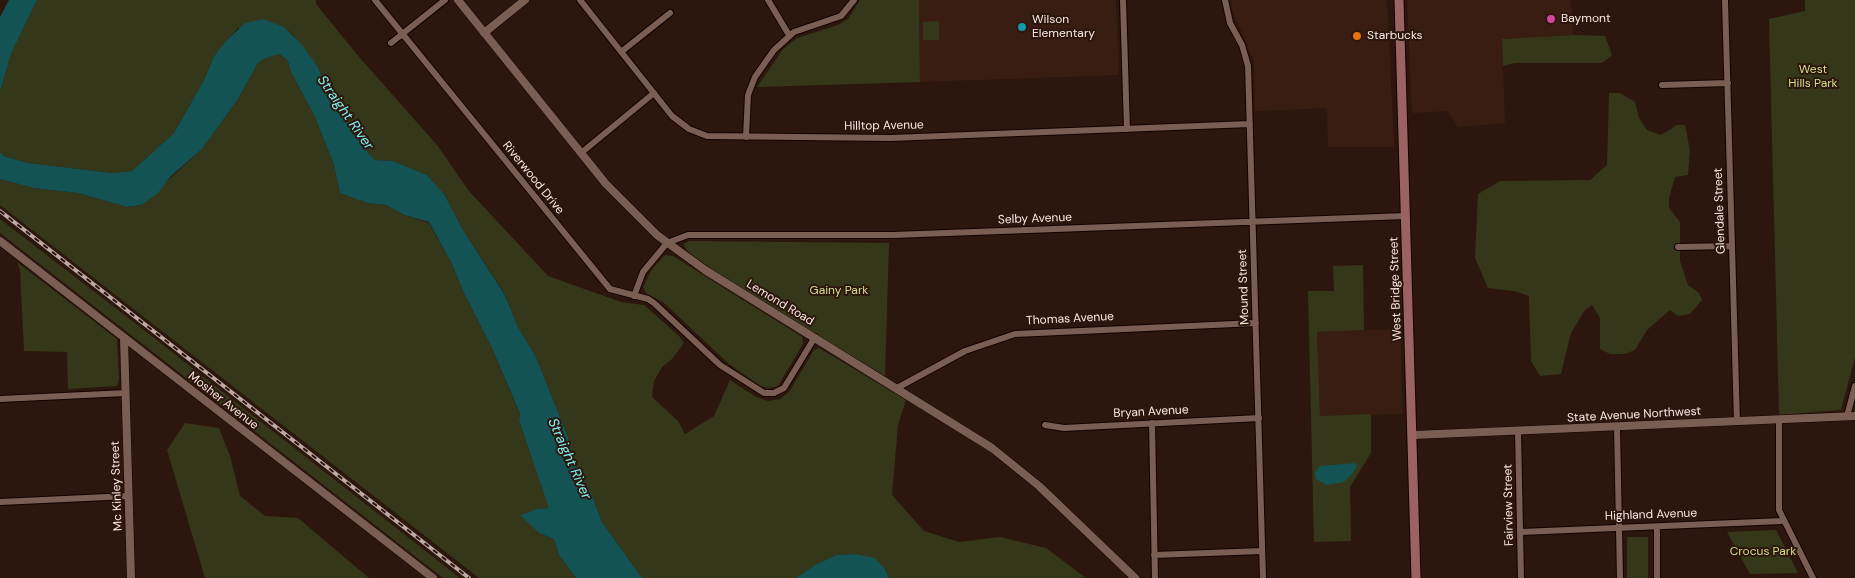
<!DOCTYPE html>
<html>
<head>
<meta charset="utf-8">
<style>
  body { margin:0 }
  canvas { display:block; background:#2c160d }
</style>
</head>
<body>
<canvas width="1855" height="578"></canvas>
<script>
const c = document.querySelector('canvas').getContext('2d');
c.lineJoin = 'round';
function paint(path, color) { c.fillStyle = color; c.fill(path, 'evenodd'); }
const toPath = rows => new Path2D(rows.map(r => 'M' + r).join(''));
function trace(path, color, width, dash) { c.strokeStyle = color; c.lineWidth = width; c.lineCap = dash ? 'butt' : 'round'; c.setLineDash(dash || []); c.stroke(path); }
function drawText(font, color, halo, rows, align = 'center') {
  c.font = font + ' "DM Sans",sans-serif'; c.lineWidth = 4; c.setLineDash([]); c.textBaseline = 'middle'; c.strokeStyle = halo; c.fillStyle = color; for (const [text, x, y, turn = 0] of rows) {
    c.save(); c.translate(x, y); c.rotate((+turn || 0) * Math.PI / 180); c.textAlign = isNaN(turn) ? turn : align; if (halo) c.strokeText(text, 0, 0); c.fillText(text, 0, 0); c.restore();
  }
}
paint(toPath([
  [919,0,1116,0,1119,75,920,82],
  [1231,0,1387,0,1394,147,1328,147,1327,108,1255,111,1254,62,1232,9],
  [1407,0,1571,0,1573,35,1502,39,1505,123,1458,127,1448,111,1412,113],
  [1400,329,1403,414,1320,416,1317,332]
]), '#3a1d12');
paint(toPath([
  [37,0,316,0,316,4,360,58,437,145,469,191,548,276,621,302,644,305,679,336,684,343,672,359,662,367,654,381,652,397,678,421,685,434,714,416,730,380,756,397,768,401,780,399,789,392,814,350,819,348,906,400,898,425,892,495,924,531,959,542,1000,537,1046,548,1086,578,889,578,885,569,855,554,836,555,815,565,796,578,642,578,602,522,591,493,574,462,568,437,536,357,518,327,505,294,463,230,444,194,427,175,393,161,375,160,367,153,355,132,331,103,318,67,289,31,238,28,214,56,205,78,174,133,132,171,113,173,28,163,4,156,0,152,0,92,11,54],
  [860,0,919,0,920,82,757,87,783,49,797,38,838,25,848,19],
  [1805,0,1855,0,1855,357,1841,410,1779,415,1769,19,1805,11],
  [939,21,939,40,923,40,923,22],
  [1573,35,1605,36,1612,55,1602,63,1515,63,1503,66,1502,39],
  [280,54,288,61,291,72,315,117,334,165,340,193,367,203,386,205,404,215,429,223,452,264,463,291,492,348,520,415,519,420,550,508,537,509,521,515,539,533,554,539,559,555,576,578,479,578,0,205,0,179,33,188,78,193,127,207,141,205,202,149,238,99,258,63,266,58],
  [1609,93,1620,93,1635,102,1639,118,1647,130,1661,135,1677,125,1685,125,1690,150,1688,175,1675,177,1669,198,1669,208,1680,222,1680,261,1688,285,1699,293,1702,300,1690,314,1678,316,1670,310,1647,330,1635,350,1625,354,1610,354,1600,349,1600,318,1592,305,1585,310,1571,333,1561,374,1540,376,1531,361,1529,296,1514,291,1488,288,1475,258,1478,194,1500,181,1590,180,1607,165],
  [0,219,144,330,460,578,443,578,0,233],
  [690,241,889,243,885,376,730,282,689,253,683,244],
  [665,255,673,256,802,337,803,344,778,386,769,388,760,386,729,364,664,303,646,293,643,287,652,269],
  [17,262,117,339,119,379,117,386,68,389,67,352,24,351,20,270],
  [1363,265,1364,330,1317,332,1320,416,1371,414,1371,453,1350,487,1351,541,1314,542,1308,291,1334,291,1333,266],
  [185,423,219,428,230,456,240,496,265,516,298,518,369,578,205,578,167,450],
  [1776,530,1798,573,1750,574,1727,532],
  [1627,537,1648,537,1648,578,1627,578]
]), '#343719');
paint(toPath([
  [9,0,37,0,11,54,0,92,0,17],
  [263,19,284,27,302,45,318,67,331,103,355,132,368,153,375,160,393,161,427,175,444,194,463,230,505,295,518,327,536,357,568,437,574,462,591,493,602,522,642,578,576,578,559,555,554,539,539,533,520,515,537,509,549,508,519,420,520,414,492,348,463,291,452,264,429,222,404,215,386,205,367,203,340,193,334,165,315,117,291,72,288,61,280,54,266,58,258,63,238,99,202,149,171,176,157,194,141,205,127,207,78,193,33,188,0,179,0,152,4,156,28,163,113,173,132,171,174,133,205,78,214,56,226,41,245,23],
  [1354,463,1357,466,1353,473,1344,482,1326,485,1316,479,1315,472,1320,466],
  [855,554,875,558,885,569,889,578,796,578,815,565,836,555]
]), '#135353');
const minor = toPath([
  [375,0,610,289,648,299,654,303,720,365,764,393,774,393,784,388,815,337],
  [580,0,672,116,689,129,707,136,891,138,1250,124],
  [768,0,789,35],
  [1123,0,1127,129],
  [1225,0,1230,23,1242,45,1248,66,1263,578],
  [1725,0,1737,422],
  [391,43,445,0],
  [621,52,670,13],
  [1662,85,1728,83],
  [746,137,748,95,755,77,774,50,794,32,841,16,854,0],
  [581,153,654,93],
  [1678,247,1732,246],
  [634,296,643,272,667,243,688,235,893,235,1406,216],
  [897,388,965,351,1015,334,1256,323],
  [0,399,126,393],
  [1847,416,1855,386],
  [1779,420,1779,510,1813,578],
  [1152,423,1155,578],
  [1045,425,1064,428,1259,418],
  [1617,427,1620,578],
  [1518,432,1521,578],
  [0,502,129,496],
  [1657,527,1657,578],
  [1521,532,1782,521],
  [1154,555,1262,551]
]);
const tertiary = toPath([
  [458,0,606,184,657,235,705,270,992,448,1039,486,1135,578],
  [484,33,525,0],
  [0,241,433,578],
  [124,339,131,578],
  [1414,435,1855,416]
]);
const secondary = toPath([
  [1399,0,1416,578]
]);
trace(minor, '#130200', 8);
trace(tertiary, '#130200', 9);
trace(secondary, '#130200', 11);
trace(minor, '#7a5e54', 6);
trace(tertiary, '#7a5e54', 8);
trace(secondary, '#9a6362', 9);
const rail = toPath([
  [0,211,469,578]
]);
trace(rail, '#bcaaa3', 4);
trace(rail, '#2c160d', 2, [5.5]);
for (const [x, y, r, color] of [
  [1551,19,5,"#d1479c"],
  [1022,27,5,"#0f9aa8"],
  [1357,36,5,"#e8710a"]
]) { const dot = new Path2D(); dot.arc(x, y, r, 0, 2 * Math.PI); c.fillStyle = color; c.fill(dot); trace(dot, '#2c160d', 2); }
drawText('12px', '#f9e9e2', '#2c160d', [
  ["Baymont",1561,19],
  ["Wilson",1032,20],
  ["Elementary",1032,34],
  ["Starbucks",1367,36]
], 'left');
drawText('12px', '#d6de8b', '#2c160d', [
  ["West",1813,70],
  ["Hills Park",1813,84],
  ["Gainy Park",839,291],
  ["Crocus Park",1763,552]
]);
drawText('12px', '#f9e9e2', '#2c160d', [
  ["Hilltop Avenue",884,126,-1],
  ["Riverwood Drive",533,178,51],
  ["Glendale Street",1720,211,-92],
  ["Selby Avenue",1035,219,-2],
  ["Mound Street",1244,287,-92],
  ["West Bridge Street",1396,289,-92],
  ["Lemond Road",780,303,31],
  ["Thomas Avenue",1070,319,-3],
  ["Mosher Avenue",223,401,38],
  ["Bryan Avenue",1151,412,-3],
  ["State Avenue Northwest",1634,415,-3],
  ["Mc Kinley Street",117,486,-92],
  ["Fairview Street",1509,505,-91],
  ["Highland Avenue",1651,515,-2]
]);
drawText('italic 14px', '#7ef3f4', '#2c160d', [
  ["Straight River",345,113,55],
  ["Straight River",569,459,66]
]);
</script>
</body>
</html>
